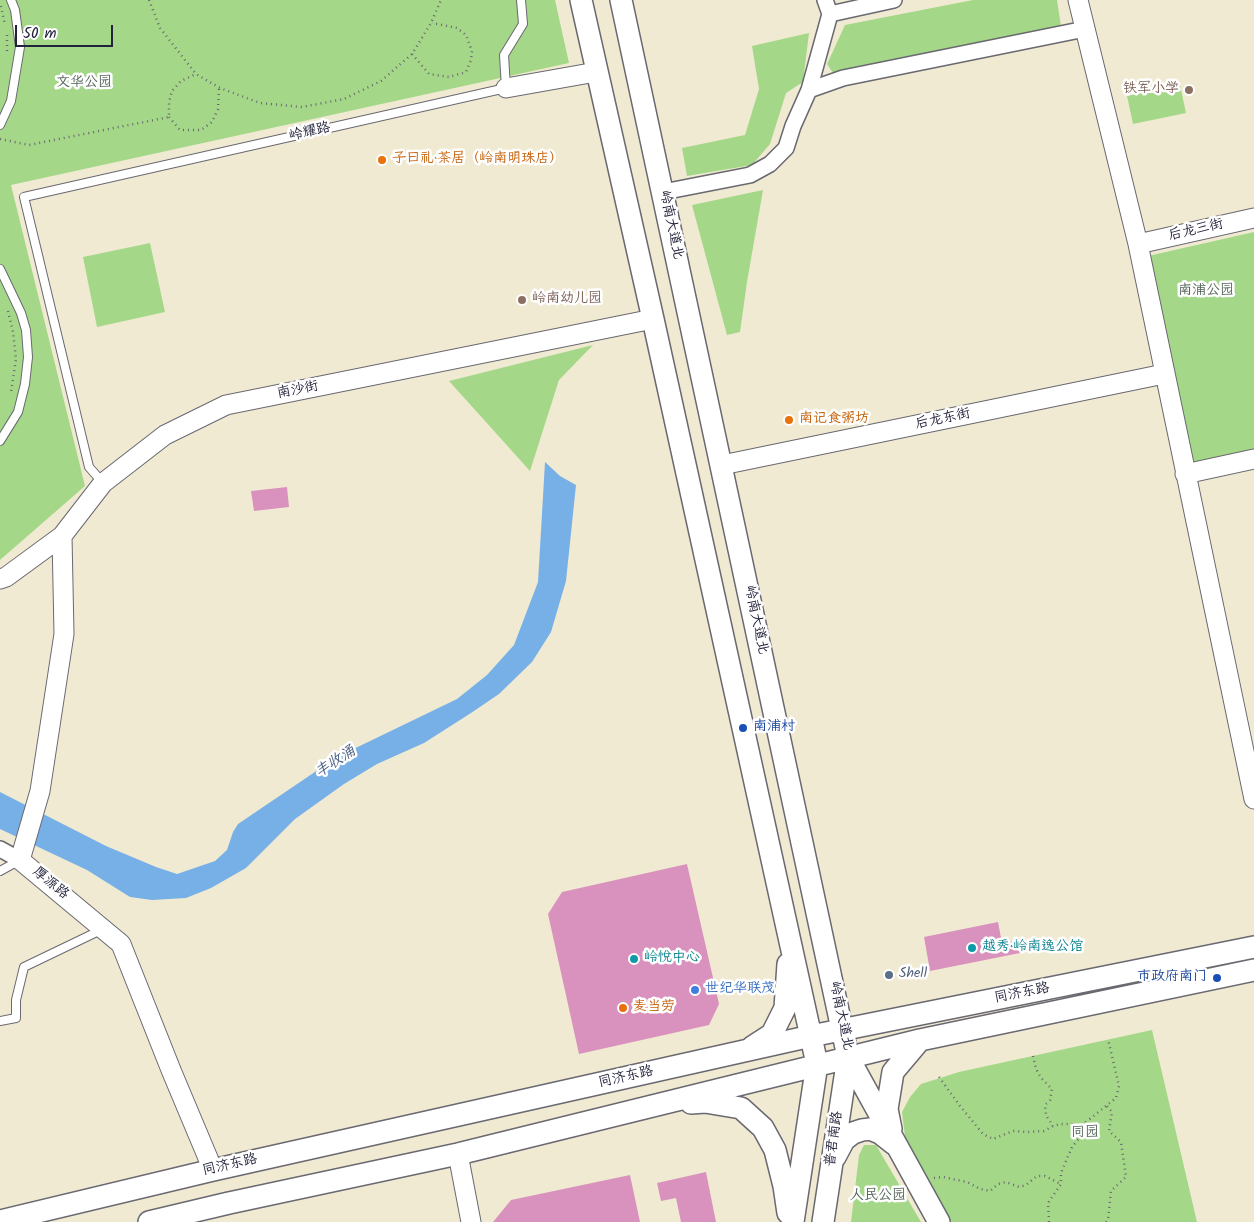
<!DOCTYPE html>
<html>
<head>
<meta charset="utf-8">
<style>
  body { margin:0 }
  #map { position:relative; width:1254px; height:1222px; overflow:hidden; background:#f1ead3; font-family:Kalam,sans-serif }
  canvas { display:block }
  .scale { position:absolute; left:15px; top:25px; width:98px; height:22px; box-sizing:border-box; border:2px solid #22223b; border-top:0; padding-left:6px; font-size:15px; line-height:18px; white-space:nowrap; color:#22223b; -webkit-text-stroke:4px #fff; paint-order:stroke }
</style>
</head>
<body>
<div id="map">
<canvas width="1254" height="1222"></canvas>
<div class="scale">50 m</div>
</div>
<script>
const c = document.querySelector('canvas').getContext('2d');
c.lineJoin = 'round';
function paint(path, color) { c.fillStyle = color; c.fill(path, 'evenodd'); }
const toPath = rows => new Path2D(rows.map(r => 'M' + r).join(''));
function trace(path, color, width, dash) { c.strokeStyle = color; c.lineWidth = width; c.lineCap = dash ? 'butt' : 'round'; c.setLineDash(dash || []); c.stroke(path); }
function drawText(font, color, halo, rows, align = 'center') {
  c.font = font + ' Kalam,"LXGW WenKai TC",sans-serif'; c.lineWidth = 5; c.setLineDash([]); c.textBaseline = 'middle'; c.strokeStyle = halo; c.fillStyle = color; for (const [text, x, y, turn = 0] of rows) {
    c.save(); c.translate(x, y); c.rotate((+turn || 0) * Math.PI / 180); c.textAlign = isNaN(turn) ? turn : align; if (halo) c.strokeText(text, 0, 0); c.fillText(text, 0, 0); c.restore();
  }
}
paint(toPath([
  [0,0,555,0,569,63,11,185,85,486,0,560],
  [973,0,1057,0,1061,26,833,73,827,64,845,25],
  [809,33,803,82,786,93,770,144,752,165,687,176,682,148,745,135,759,89,752,46],
  [1180,85,1186,113,1133,124,1127,96],
  [763,190,747,282,740,332,727,335,692,205],
  [1254,232,1254,449,1194,462,1148,256],
  [150,243,165,312,97,327,83,257],
  [593,345,559,380,530,471,449,381],
  [1152,1030,1197,1222,950,1222,912,1161,905,1137,902,1112,910,1097,921,1084,959,1072],
  [864,1145,876,1145,921,1222,851,1222,859,1155]
]), '#a4d888');
paint(toPath([
  [545,462,560,476,576,485,566,581,551,632,532,662,499,694,471,713,424,743,377,764,344,784,295,819,246,868,211,888,186,898,152,900,130,897,87,870,0,829,0,792,106,846,156,867,177,874,215,861,227,850,233,832,238,824,337,757,457,699,487,675,514,645,538,582]
]), '#77b0e7');
paint(toPath([
  [287,487,289,507,254,511,251,491],
  [687,864,719,1004,709,1025,579,1054,548,914,562,892],
  [998,922,1002,943,1017,940,1020,953,930,971,924,937],
  [706,1172,716,1222,681,1222,676,1198,661,1201,657,1183],
  [630,1175,640,1222,493,1222,511,1200]
]), '#d992bd');
const service = toPath([
  [0,125,11,101,20,47,15,10,11,0],
  [0,269,21,313,26,330,28,357,25,384,18,412,0,441],
  [103,483,89,467,24,197,506,88,504,55,523,24,521,0],
  [0,871,20,860],
  [0,1021,16,1018,16,1000,24,967,101,930]
]);
const minor = toPath([
  [830,14,894,0],
  [809,90,843,78,1085,29],
  [663,192,750,175,770,164,786,148,793,126,809,90,830,14,825,0],
  [0,849,20,860]
]);
const tertiary = toPath([
  [1078,0,1138,244,1254,799],
  [506,88,596,72],
  [1138,244,1254,218],
  [722,465,1164,374],
  [1185,474,1254,459],
  [62,536,64,634,40,791,20,860,121,944,171,1070,213,1170],
  [0,579,6,577,62,536,103,483,165,435,226,405,653,319],
  [458,1154,471,1222]
]);
const secondary = toPath([
  [581,0,653,319,817,1064,793,1222],
  [621,0,848,1057,939,1222],
  [752,1047,772,1034,785,1008,788,964],
  [691,1103,705,1102,741,1108,763,1128,775,1150,784,1186,788,1213],
  [891,1129,887,1109,893,1072,920,1040],
  [835,1157,844,1140,853,1133,862,1130,870,1129,880,1133,894,1144],
  [0,1221,213,1170,811,1036,1254,947],
  [149,1222,229,1203,458,1154,920,1040,1254,970],
  [823,1222,848,1057]
]);
trace(service, '#6a6870', 10);
trace(minor, '#6a6870', 18);
trace(tertiary, '#6a6870', 21);
trace(secondary, '#6a6870', 24);
trace(toPath([
  [149,0,160,28,196,74,220,88,260,103,302,107,344,99,381,81,412,54,431,23,441,0],
  [1,6,5,25],
  [7,35,7,54],
  [412,54,429,74,449,77,466,72,471,60,472,51,466,35,457,28,432,23],
  [169,117,180,130,201,130,212,122,218,109,219,89],
  [0,139,29,145,169,117,169,102,172,91,181,81,196,74],
  [8,311,13,332,16,359,11,392],
  [1033,1056,1036,1069,1041,1078,1052,1089,1050,1100,1045,1105,1046,1115,1053,1126],
  [939,1077,960,1106,983,1134,993,1139,1013,1131,1028,1132,1044,1131,1053,1126,1061,1124,1072,1124,1082,1135],
  [934,1178,943,1177,967,1182,980,1189,990,1191,998,1184,1006,1182,1019,1187,1026,1185,1037,1176,1045,1176,1061,1184],
  [1049,1222,1048,1203,1061,1184,1061,1173,1072,1147,1082,1135,1086,1122,1116,1098,1119,1086,1108,1039],
  [1106,1222,1108,1220,1111,1191,1126,1177,1121,1142,1109,1131,1112,1112,1106,1105]
]), '#6a6870', 2.5, [1, 4]);
trace(service, '#fff', 8);
trace(minor, '#fff', 15);
trace(tertiary, '#fff', 19);
trace(secondary, '#fff', 21);
for (const [x, y, r, color] of [
  [1189,90,5,"#8d6e63"],
  [382,160,5,"#e8710a"],
  [522,300,5,"#8d6e63"],
  [789,420,5,"#e8710a"],
  [743,728,5,"#1a4fb4"],
  [972,948,5,"#0f9aa8"],
  [634,959,5,"#0f9aa8"],
  [889,975,5,"#5c6f8a"],
  [1217,978,5,"#1a4fb4"],
  [695,990,5,"#3f7fe0"],
  [623,1008,5,"#e8710a"]
]) { const dot = new Path2D(); dot.arc(x, y, r, 0, 2 * Math.PI); c.fillStyle = color; c.fill(dot); trace(dot, '#fff', 2); }
drawText('14px', '#506256', '#fff', [
  ["文华公园",84,84],
  ["南浦公园",1206,292],
  ["同园",1085,1134],
  ["人民公园",878,1197]
]);
drawText('14px', '#785e54', '#fff', [
  ["铁军小学",1179,90],
  ["岭南幼儿园",532,300,"left"]
], 'right');
drawText('14px', '#22223b', '#fff', [
  ["岭耀路",310,133,-13],
  ["岭南大道北",670,225,78],
  ["后龙三街",1196,231,-13],
  ["南沙街",298,391,-11],
  ["后龙东街",943,420,-12],
  ["岭南大道北",755,620,78],
  ["厚源路",50,884,39],
  ["同济东路",1022,994,-11],
  ["岭南大道北",840,1016,78],
  ["同济东路",626,1078,-13],
  ["普君南路",835,1139,-82],
  ["同济东路",230,1166,-13]
]);
drawText('14px', '#c56008', '#fff', [
  ["子曰礼·茶居（岭南明珠店）",392,160],
  ["南记食粥坊",799,420],
  ["麦当劳",633,1008]
], 'left');
drawText('14px', '#164399', '#fff', [
  ["南浦村",753,728],
  ["市政府南门",1207,978,"right"]
], 'left');
drawText('14px', '#0d838f', '#fff', [
  ["越秀·岭南逸公馆",982,948],
  ["岭悦中心",644,959]
], 'left');
drawText('14px', '#4e5e75', '#fff', [
  ["Shell",899,975]
], 'left');
drawText('14px', '#366cbe', '#fff', [
  ["世纪华联茂",705,990]
], 'left');
drawText('italic 15px', '#445b80', '#fff', [
  ["丰收涌",336,763,-33]
]);
</script>
</body>
</html>
